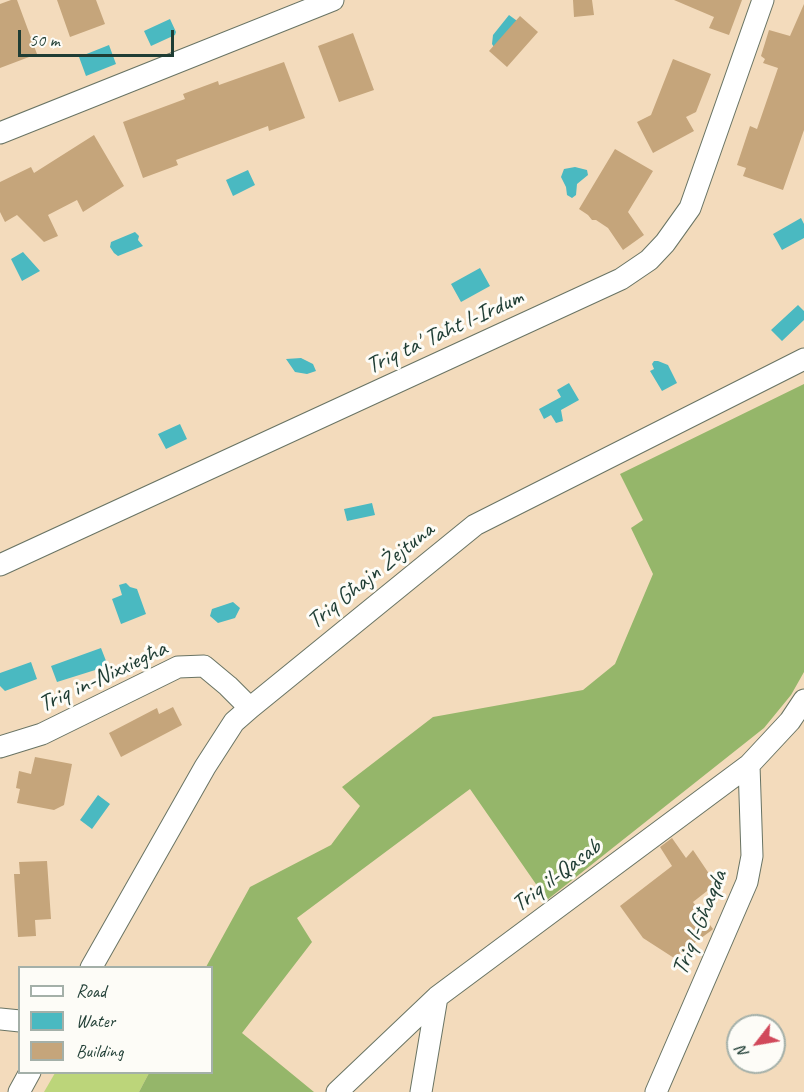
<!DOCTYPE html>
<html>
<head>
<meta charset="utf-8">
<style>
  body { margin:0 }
  #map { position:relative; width:804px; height:1092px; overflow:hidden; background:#f3dbbc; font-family:Caveat,sans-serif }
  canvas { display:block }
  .legend { position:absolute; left:18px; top:966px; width:195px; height:108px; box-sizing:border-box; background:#fdfcf7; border:2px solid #a4b0a9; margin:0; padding:8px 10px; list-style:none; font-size:18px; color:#1f3d34 }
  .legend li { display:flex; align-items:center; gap:12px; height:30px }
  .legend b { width:30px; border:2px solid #a4b0a9 }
  .north { position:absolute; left:726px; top:1014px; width:60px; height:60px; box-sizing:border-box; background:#fdfcf7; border:2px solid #a4b0a9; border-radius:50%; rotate:239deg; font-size:16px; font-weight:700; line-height:24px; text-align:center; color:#1f3d34 }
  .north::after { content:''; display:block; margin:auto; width:21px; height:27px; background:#d1495b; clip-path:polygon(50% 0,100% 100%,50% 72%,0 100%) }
  .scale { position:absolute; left:18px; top:30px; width:156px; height:27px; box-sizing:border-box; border:3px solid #1f3d34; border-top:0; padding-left:8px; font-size:18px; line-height:21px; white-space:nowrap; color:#1f3d34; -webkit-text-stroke:4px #fdfcf7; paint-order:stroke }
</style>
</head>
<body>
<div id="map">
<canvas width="804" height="1092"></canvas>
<ul class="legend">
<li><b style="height:8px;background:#fff"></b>Road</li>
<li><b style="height:16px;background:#4ab9c1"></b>Water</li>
<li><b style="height:16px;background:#c5a57b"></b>Building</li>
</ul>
<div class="north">N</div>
<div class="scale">50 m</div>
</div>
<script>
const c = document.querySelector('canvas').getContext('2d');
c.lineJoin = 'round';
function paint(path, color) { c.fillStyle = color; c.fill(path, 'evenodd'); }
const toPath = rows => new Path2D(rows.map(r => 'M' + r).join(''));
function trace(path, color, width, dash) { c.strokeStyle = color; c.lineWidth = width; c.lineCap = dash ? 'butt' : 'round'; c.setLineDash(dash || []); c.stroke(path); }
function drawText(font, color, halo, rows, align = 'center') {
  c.font = font + ' Caveat,sans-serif'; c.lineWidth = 6; c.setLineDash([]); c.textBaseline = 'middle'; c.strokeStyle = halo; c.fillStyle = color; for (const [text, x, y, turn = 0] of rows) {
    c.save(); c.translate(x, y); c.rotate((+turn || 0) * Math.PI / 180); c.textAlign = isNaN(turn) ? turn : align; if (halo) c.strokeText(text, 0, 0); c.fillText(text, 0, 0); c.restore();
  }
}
paint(toPath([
  [55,1073,149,1073,139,1092,44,1092]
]), '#bcd57a');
paint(toPath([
  [804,384,804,672,791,695,764,728,547,900,470,789,297,918,312,942,242,1033,314,1092,139,1092,149,1073,212,1072,212,968,206,967,250,887,331,845,360,806,342,787,433,717,583,690,615,664,653,574,631,528,643,520,620,474]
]), '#95b66a');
paint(toPath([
  [509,15,520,23,494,47,492,44,493,35],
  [170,19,176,32,175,35,151,46,144,31],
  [109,45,116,64,86,76,79,57],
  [575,167,587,170,588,175,577,184,576,195,572,198,567,195,566,187,561,177,564,169],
  [248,170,255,185,233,196,226,180],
  [801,218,804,224,804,238,782,250,773,234],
  [135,232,139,236,138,240,143,246,118,256,114,253,110,247,111,242],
  [23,252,40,271,22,281,11,259],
  [480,268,490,286,461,302,451,284],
  [798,305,804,311,804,320,782,341,771,330],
  [301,358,313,364,316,371,307,374,295,372,286,359],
  [654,361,658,361,668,365,677,383,662,391,650,371,654,369,652,364],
  [569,383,579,400,561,410,563,421,556,423,551,415,544,419,539,409,561,397,557,390],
  [180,424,187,439,166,449,158,434],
  [372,503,375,515,347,521,344,509],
  [126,583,130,587,137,589,146,614,121,624,112,599,122,595,119,585],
  [233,602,240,608,235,618,218,623,210,616,212,609],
  [101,648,108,666,57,682,51,666],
  [31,662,37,679,5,691,0,686,0,673],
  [98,795,110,804,92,829,80,820]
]), '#4ab9c1');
paint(toPath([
  [11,0,17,0,37,54,0,68,0,4],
  [57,0,96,0,105,24,70,37],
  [573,0,592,0,594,15,574,17],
  [674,0,742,0,729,35,709,28,714,17],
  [804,4,804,130,783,190,743,176,746,168,737,165,750,126,757,129,778,68,763,63,765,59,761,56,769,30,790,36],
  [520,16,538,32,507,67,489,51],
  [353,33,374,90,339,102,318,46],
  [673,59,711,74,696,112,686,117,694,131,653,153,637,122,651,115],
  [284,62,305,118,269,131,268,126,176,160,178,165,143,178,123,122,185,99,183,94,218,81,219,85],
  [94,135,124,186,83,212,77,200,48,215,58,236,44,242,17,215,5,222,0,212,0,182,31,167,34,173],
  [615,149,653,171,628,212,644,235,623,250,608,228,596,220,592,220,588,215,579,209],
  [173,707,182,725,121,757,109,733,157,708,159,714],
  [35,757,72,764,64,805,54,810,17,803,20,789,16,788,19,771,31,774],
  [672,838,686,858,693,850,716,884,693,902,713,929,712,930,674,958,643,938,620,906,672,866,660,847],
  [47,861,51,919,35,920,36,936,18,937,14,874,20,874,19,862]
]), '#c5a57b');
const minor = toPath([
  [0,133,333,0],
  [0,565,621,279,649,260,665,243,690,208,763,0],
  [0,747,42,734,178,667,204,666,228,686,250,708],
  [91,968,205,767,234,722,250,708,475,525,804,359],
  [0,1019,20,1021],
  [19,1092,30,1072],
  [337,1092,437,997,749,765,790,721,804,700],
  [421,1092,437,997],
  [656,1092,747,882,752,856,749,765]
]);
trace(minor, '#697464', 23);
trace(minor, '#fff', 21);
drawText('24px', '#1f3d34', '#fdfcf7', [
  ["Triq ta' Taħt l-Irdum",445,332,-25],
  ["Triq Għajn Żejtuna",371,576,-39],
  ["Triq in-Nixxiegħa",103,677,-25],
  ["Triq il-Qasab",557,876,-37],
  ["Triq l-Għaqda",700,923,-68]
]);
</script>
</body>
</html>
